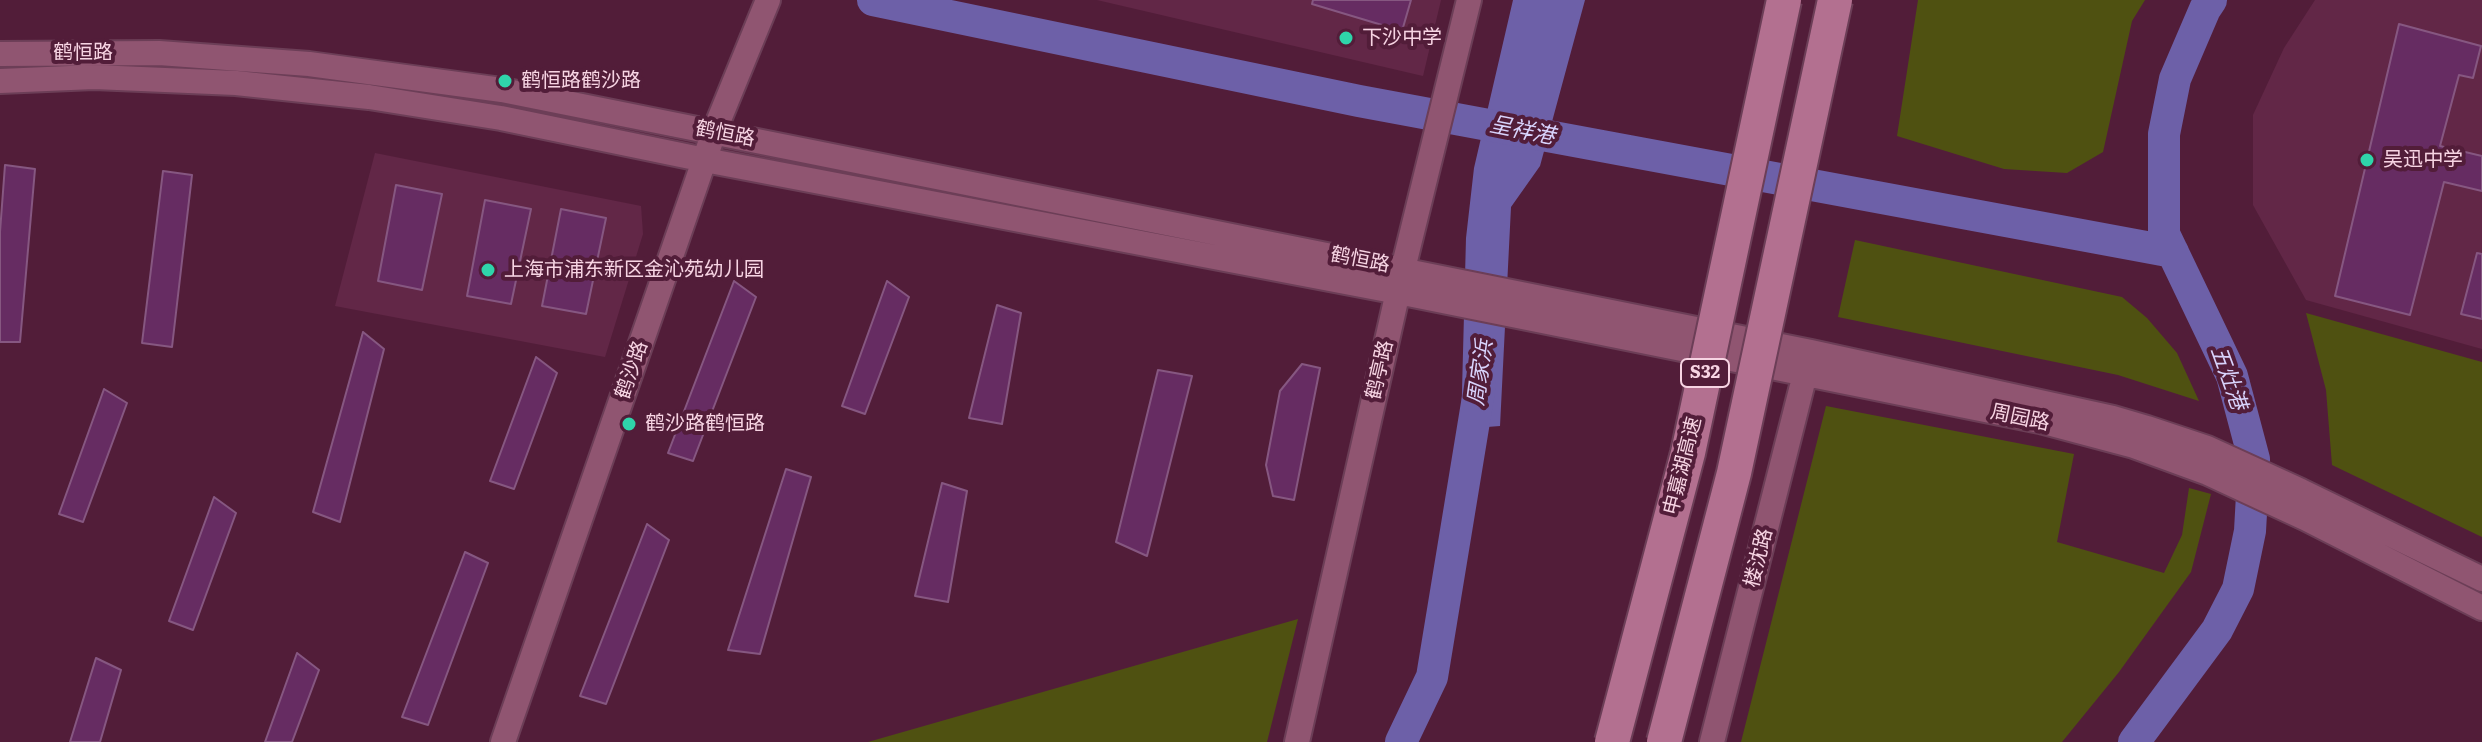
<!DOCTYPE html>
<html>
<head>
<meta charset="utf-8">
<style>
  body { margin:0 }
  canvas { display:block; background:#521d39 }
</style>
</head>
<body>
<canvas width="2482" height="742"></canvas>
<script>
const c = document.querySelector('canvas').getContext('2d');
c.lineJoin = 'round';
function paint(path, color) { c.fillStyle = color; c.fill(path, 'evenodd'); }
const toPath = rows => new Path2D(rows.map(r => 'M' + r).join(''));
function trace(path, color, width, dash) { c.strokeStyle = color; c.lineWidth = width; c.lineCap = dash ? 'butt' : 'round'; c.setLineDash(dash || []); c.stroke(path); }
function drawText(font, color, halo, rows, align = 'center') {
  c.font = font + ' Literata,"Noto Sans SC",serif'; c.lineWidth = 8; c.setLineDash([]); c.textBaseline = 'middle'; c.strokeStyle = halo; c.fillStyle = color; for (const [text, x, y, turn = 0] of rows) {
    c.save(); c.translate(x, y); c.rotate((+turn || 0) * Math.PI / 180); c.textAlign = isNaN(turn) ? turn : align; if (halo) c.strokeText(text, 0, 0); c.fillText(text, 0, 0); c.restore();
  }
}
paint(toPath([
  [1097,0,1441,0,1423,76],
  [2315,0,2482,0,2482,349,2306,300,2253,205,2253,115,2284,48],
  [375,153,641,206,643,234,605,357,335,306]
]), '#622747');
paint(toPath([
  [1918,0,2145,0,2132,21,2103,152,2067,173,2004,169,1897,136],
  [1855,240,2122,297,2147,318,2177,353,2199,401,2118,375,1838,317],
  [2306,313,2482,362,2482,537,2332,465,2326,390],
  [1826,406,2074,454,2057,542,2164,573,2182,535,2189,488,2211,494,2191,572,2119,672,2062,742,1741,742],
  [1298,619,1267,742,868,742]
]), '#4f5111');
paint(toPath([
  [1513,0,1585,0,1540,166,1511,207,1500,426,1461,429,1466,238,1474,168]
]), '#6d60a8');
trace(toPath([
  [873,0,1359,101,2173,252],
  [1401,742,1432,677,1480,385],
  [2134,742,2217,630,2238,589,2250,531,2254,459,2232,376,2164,234,2164,134,2175,79,2205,9,2211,0]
]), '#6d60a8', 32);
const building = toPath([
  [1313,0,1411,0,1402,31,1312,4,1313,0],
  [2399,24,2481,46,2473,78,2459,75,2440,146,2482,156,2482,191,2444,182,2410,315,2335,296,2399,24],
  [5,165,35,169,20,342,0,342,0,232,5,165],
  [163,171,192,175,172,347,142,343,163,171],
  [396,185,442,194,422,290,378,281,396,185],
  [485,200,531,209,511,304,467,296,485,200],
  [561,209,606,218,586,314,542,306,561,209],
  [2477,253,2482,254,2482,319,2461,314,2477,253],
  [734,281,756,297,693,461,668,453,734,281],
  [887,281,909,297,865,414,842,406,887,281],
  [997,305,1021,313,1002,424,969,418,997,305],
  [363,332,384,349,340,522,313,512,363,332],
  [536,357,557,373,514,489,490,481,536,357],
  [1302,364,1320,368,1294,500,1273,496,1266,465,1280,391,1302,364],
  [1158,370,1192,376,1147,556,1116,542,1158,370],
  [104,389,127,403,83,522,59,514,104,389],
  [786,469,811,477,760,654,728,650,786,469],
  [942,483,967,491,948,602,915,596,942,483],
  [214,497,236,513,193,630,169,621,214,497],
  [647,524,669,540,606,704,580,696,647,524],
  [465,552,488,563,428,725,402,717,465,552],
  [297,653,319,670,292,742,265,742,297,653],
  [96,658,121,670,100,742,70,742,96,658]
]);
paint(building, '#662c62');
trace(building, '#865781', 2);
const minor = toPath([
  [0,54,159,53,309,64,502,90,1811,352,2113,418,2147,428,2207,448,2301,491,2482,579],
  [0,81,94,77,236,83,369,97,501,118,705,160,1398,292,2040,421,2134,446,2208,473,2305,518,2482,608],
  [503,742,714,132,768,0],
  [1297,742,1403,269,1469,0],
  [1712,742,1805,374]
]);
trace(minor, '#6c3e57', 28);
trace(minor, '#905571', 24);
const highwayBridge = toPath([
  [1612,742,1688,453,1784,0],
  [1664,742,1734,473,1835,0]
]);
trace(highwayBridge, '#6c3e57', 38, []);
trace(highwayBridge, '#b37090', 34);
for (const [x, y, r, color] of [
  [1346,38,8,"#2fd4aa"],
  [505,81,8,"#2fd4aa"],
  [2367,160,8,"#2fd4aa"],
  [488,270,8,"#2fd4aa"],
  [629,424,8,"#2fd4aa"]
]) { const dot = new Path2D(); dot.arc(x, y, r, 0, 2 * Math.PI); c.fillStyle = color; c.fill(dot); trace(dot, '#521d39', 3); }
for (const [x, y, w] of [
  [1705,373,48]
]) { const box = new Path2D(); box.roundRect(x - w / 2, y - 14, w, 28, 6); c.fillStyle = '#521d39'; c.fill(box); trace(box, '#f7d4e3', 2); }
drawText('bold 18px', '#f7d4e3', null, [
  ["S32",1705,373]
]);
drawText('20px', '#f7d4e3', '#521d39', [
  ["下沙中学",1362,38],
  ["鹤恒路鹤沙路",521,81],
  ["吴迅中学",2383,160],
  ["上海市浦东新区金沁苑幼儿园",504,270],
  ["鹤沙路鹤恒路",645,424]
], 'left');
drawText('20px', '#f7d4e3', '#521d39', [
  ["鹤恒路",83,53],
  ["鹤恒路",725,134,11],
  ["鹤恒路",1360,260,11],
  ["鹤沙路",632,370,-71],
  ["鹤亭路",1380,370,-77],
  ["周园路",2020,418,12],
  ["申嘉湖高速",1683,466,-76],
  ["楼沈路",1759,558,-76]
]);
drawText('italic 22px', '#d8d3fc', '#521d39', [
  ["呈祥港",1522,131,11],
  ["周家浜",1481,373,-82],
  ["五灶港",2228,378,70]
]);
</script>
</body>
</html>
